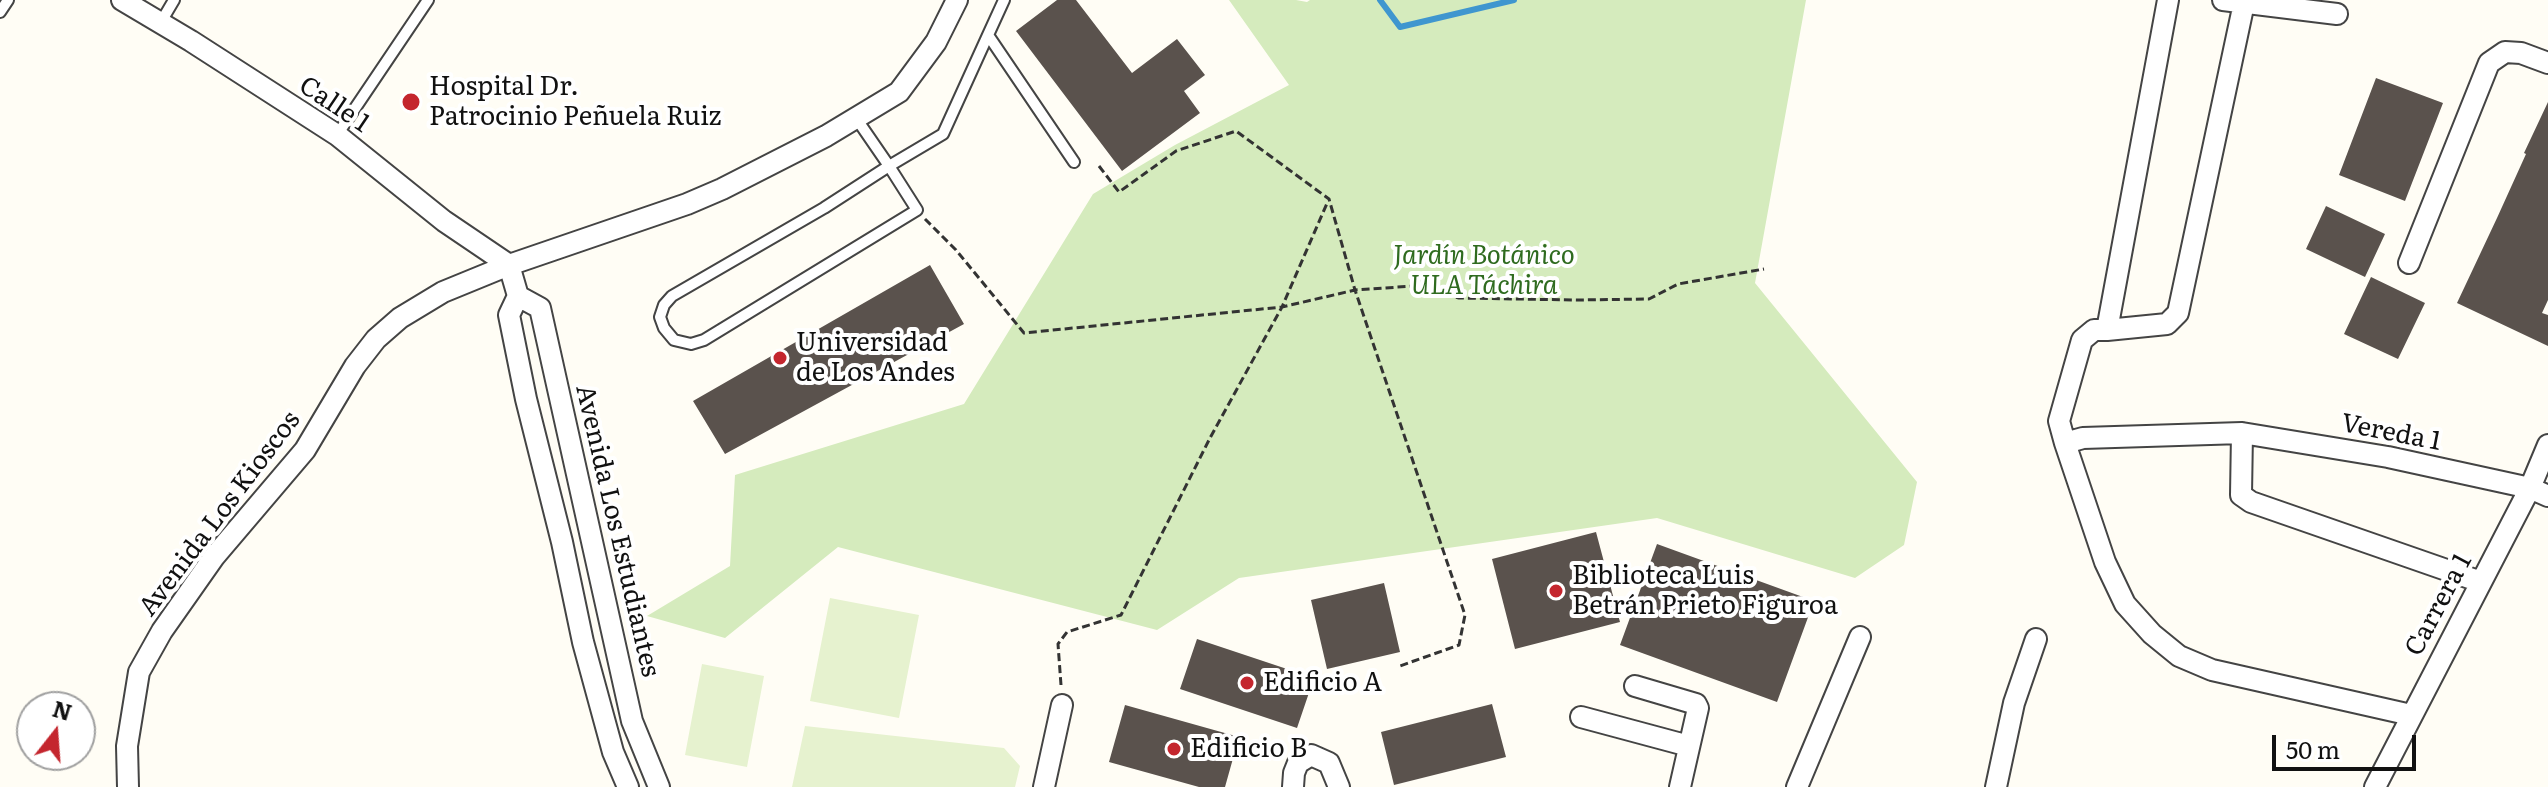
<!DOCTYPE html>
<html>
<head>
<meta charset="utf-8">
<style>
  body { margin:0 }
  #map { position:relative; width:2548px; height:787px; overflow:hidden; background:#fffdf5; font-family:Literata,serif }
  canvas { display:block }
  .north { position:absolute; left:16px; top:691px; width:80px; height:80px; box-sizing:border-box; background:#fff; border:2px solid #a0a0a0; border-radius:50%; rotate:17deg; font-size:22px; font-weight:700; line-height:32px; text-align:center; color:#111 }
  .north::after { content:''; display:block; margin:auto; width:28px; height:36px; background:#c4262e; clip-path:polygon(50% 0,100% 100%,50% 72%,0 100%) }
  .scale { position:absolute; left:2272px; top:735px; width:144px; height:36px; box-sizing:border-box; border:4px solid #111; border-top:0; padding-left:10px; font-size:24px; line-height:28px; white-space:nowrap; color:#111; -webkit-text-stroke:6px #fff; paint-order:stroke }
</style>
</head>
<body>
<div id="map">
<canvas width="2548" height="787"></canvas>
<div class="north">N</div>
<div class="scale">50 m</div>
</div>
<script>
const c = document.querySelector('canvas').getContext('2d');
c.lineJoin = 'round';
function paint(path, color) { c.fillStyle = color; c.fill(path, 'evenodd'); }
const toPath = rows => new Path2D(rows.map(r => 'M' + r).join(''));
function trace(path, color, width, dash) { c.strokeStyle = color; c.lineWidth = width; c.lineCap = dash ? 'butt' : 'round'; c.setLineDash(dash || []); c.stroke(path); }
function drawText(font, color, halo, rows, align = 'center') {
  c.font = font + ' Literata,serif'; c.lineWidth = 8; c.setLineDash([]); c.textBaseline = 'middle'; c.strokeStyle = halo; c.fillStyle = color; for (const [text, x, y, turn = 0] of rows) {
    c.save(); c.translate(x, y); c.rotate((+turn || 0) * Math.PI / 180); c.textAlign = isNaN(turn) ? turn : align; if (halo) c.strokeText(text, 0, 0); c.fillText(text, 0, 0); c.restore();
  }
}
paint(toPath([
  [1229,0,1296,0,1307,2,1310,0,1806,0,1755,283,1917,482,1904,545,1855,578,1657,518,1239,578,1157,630,838,547,725,638,647,616,730,566,735,475,964,404,1093,194,1175,145,1289,85]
]), '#d5ebbd');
paint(toPath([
  [830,598,919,615,899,718,810,701],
  [702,664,764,676,747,767,685,755],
  [805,726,1004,748,1020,766,1015,787,792,787]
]), '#e6f2cf');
trace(toPath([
  [1380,0,1400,27,1514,0]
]), '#3f96cf', 6);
paint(toPath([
  [1057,0,1076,0,1132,73,1177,39,1205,75,1184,91,1200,113,1122,171,1016,31],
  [2376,78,2443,103,2405,201,2339,175],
  [2548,102,2548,300,2542,313,2548,315,2548,346,2457,303,2497,218,2526,154,2524,153],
  [2326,206,2385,234,2365,277,2306,249],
  [930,265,964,324,725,454,693,401],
  [2371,277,2425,303,2398,359,2344,334],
  [1596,532,1620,622,1515,649,1492,559],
  [1657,544,1814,601,1777,702,1620,645],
  [1384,583,1400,652,1327,669,1311,600],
  [1197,639,1314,678,1297,728,1180,689],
  [1492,704,1506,757,1394,785,1381,732],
  [1125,705,1239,737,1225,787,1199,787,1109,762]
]), '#5a524d');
const lane = toPath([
  [0,12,8,0],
  [161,22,174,0],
  [988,35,1004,0],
  [856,118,889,166,917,210,704,340,691,344,674,340,664,328,660,317,664,305,672,296,824,208,889,166,943,134,988,35,1074,162],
  [337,135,428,0]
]);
const street = toPath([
  [122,0,191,41,337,135,444,221,509,265],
  [2223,0,2337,14],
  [2409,263,2489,63,2505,52,2521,53,2548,63],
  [509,265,518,296,509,315,526,399,562,542,583,642,613,752,628,787],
  [518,296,540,308,632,721,659,787],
  [2107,330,2167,324,2178,313,2244,3],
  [2242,433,2241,495,2251,502,2481,582],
  [2065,443,2059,421,2082,340,2094,330,2107,330,2168,0],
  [1635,686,1696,704,1698,708,1680,787],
  [2411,715,2212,670,2179,656,2152,634,2125,604,2105,562,2065,443,2083,438,2242,433,2388,457,2530,488,2548,496],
  [1581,717,1689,746],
  [128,787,127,746,139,672,162,631,214,557,305,450,355,366,376,339,400,318,443,292,509,265,687,204,722,189,826,136,899,92,936,42,957,0],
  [1044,787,1062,705],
  [1293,787,1294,773,1298,763,1311,755,1329,763,1339,787],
  [1797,787,1860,637],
  [1996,787,2014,703,2036,639],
  [2375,787,2530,488,2548,445]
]);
trace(lane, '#444', 14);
trace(street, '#444', 24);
trace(toPath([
  [1099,166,1119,192,1176,151,1236,131,1329,199,1355,290,1465,615,1459,645,1397,667],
  [925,219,956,250,1024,333,1282,307,1355,290,1414,286,1459,298,1576,300,1649,299,1678,284,1764,269],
  [1061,685,1058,644,1067,632,1121,615,1210,438,1282,307,1328,201]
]), '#333', 3, [8, 4]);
trace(lane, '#fff', 10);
trace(street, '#fff', 20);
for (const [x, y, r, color] of [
  [411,102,10,"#c4262e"],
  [780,358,8,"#c4262e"],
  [1556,591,8,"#c4262e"],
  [1247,683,8,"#c4262e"],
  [1174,749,8,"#c4262e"]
]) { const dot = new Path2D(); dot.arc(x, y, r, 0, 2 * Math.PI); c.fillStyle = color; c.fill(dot); trace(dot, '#fff', 3); }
drawText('26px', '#111', '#fff', [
  ["Hospital Dr.",429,87],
  ["Patrocinio Peñuela Ruiz",429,117],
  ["Universidad",796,343],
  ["de Los Andes",796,373],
  ["Biblioteca Luis",1572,576],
  ["Betrán Prieto Figuroa",1572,606],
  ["Edificio A",1263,683],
  ["Edificio B",1190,749]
], 'left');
drawText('26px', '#111', '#fff', [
  ["Calle 1",334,105,34],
  ["Vereda 1",2391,433,11],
  ["Avenida Los Kioscos",220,514,-53],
  ["Avenida Los Estudiantes",617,531,77],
  ["Carrera 1",2439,605,-62]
]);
drawText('italic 26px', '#2f6b1f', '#fff', [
  ["Jardín Botánico",1484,256],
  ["ULA Táchira",1484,286]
]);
</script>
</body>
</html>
